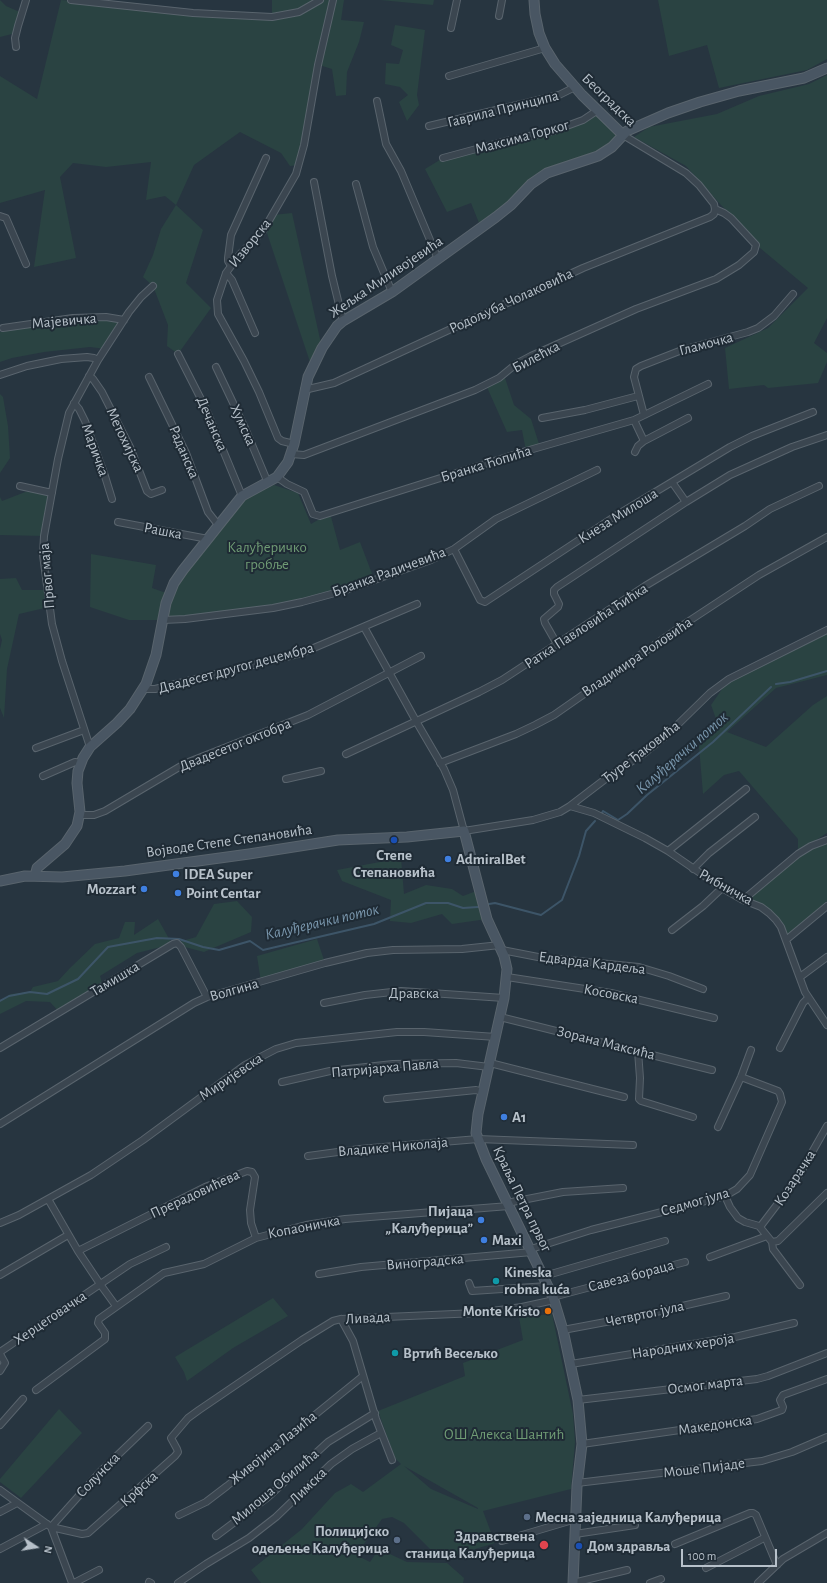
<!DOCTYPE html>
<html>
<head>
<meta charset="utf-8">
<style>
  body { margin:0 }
  #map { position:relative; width:827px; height:1583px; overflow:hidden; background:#273540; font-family:"Alegreya Sans",sans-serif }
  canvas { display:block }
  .north { position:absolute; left:16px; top:1527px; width:40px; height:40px; -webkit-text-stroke:3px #1f2b35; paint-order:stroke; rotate:102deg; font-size:11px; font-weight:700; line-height:16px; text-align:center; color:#b7c1ca }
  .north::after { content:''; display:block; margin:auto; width:14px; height:18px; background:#b7c1ca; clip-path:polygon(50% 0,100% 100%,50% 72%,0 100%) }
  .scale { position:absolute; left:681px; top:1549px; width:96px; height:18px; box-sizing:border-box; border:2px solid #b7c1ca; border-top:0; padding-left:5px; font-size:12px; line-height:14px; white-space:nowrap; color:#b7c1ca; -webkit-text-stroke:3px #1f2b35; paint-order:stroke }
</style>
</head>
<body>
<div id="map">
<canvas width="827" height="1583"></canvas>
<div class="north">N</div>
<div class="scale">100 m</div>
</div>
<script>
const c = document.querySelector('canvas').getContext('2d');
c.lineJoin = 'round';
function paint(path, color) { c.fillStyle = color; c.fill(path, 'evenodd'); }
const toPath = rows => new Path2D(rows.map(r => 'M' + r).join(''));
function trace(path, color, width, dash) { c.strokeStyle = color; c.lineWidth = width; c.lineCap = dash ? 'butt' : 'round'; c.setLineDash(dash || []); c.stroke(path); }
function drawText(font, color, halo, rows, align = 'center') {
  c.font = font + ' "Alegreya Sans",sans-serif'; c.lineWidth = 4; c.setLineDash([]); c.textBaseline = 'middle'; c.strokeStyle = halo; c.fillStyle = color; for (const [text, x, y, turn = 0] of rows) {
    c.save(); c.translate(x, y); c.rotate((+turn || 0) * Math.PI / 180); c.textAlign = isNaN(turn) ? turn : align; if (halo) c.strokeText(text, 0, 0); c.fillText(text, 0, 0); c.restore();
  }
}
paint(toPath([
  [0,0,6,6,22,13,16,33,0,37],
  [61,0,272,17,272,0,344,0,341,20,364,22,359,42,347,72,346,95,336,96,332,69,319,65,299,165,290,166,281,153,240,132,194,165,176,205,203,230,186,283,211,308,178,354,167,346,168,325,153,286,143,277,153,255,161,229,176,205,165,196,146,200,151,162,106,167,73,163,60,177,76,258,34,267,45,190,0,203,0,76,37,99],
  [380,0,434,0,433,5],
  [658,0,827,0,827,59,807,70,719,88,707,45,669,56],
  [395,25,425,30,417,95,419,105,407,121,399,102,408,95,400,87,385,84,386,63,399,64,403,50,391,45],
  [827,75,827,318,814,343,827,353,827,362,818,383,768,388,764,385,729,389,725,348,768,328,808,288,754,243,739,223,721,205,686,166,634,137,649,127,717,114,759,96,809,84],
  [598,110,623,135,616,144,547,173,481,228,471,203,447,212,425,169,443,158,576,124],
  [292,213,322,348,312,368,265,227,273,215],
  [73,318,124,320,106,349,90,347,44,352,12,358,0,362,0,332],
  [504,375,514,405,531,419,540,447,526,451,522,430,507,432,486,385],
  [0,394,3,397,8,426,10,458,0,473],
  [274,485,298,493,311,524,330,513,340,550,360,542,374,579,273,608,168,618,171,597,183,574,246,498],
  [33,489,52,493,44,536,0,535,0,497,2,501],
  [91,554,156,565,152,588,169,594,163,620,129,620,90,607],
  [16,578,22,590,47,590,49,607,19,614,7,669,4,718,0,708,0,649,2,640,0,634,0,579],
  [827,630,827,675,776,688,727,732,766,747,813,705,827,696,827,833,813,842,827,840,827,901,789,935,784,936,769,913,743,900,798,854,798,839,739,771,724,775,703,794,699,746,719,727,711,705,729,679],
  [401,858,404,894,426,885,452,889,463,896,479,890,487,919,452,924,442,914,411,923,390,921,391,900,342,881,337,870],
  [237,901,252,917,251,932,204,952,173,944,137,953,100,976,103,986,60,1013,50,1002,26,1001,0,1014,0,1001,11,994,30,992,33,987,58,981,70,968,95,944,119,938,125,922,135,922,134,935,158,919,172,944,196,937,214,904],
  [317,939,325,963,261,982,257,956],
  [273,1298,288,1316,233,1348,187,1381,184,1372,175,1357],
  [552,1314,573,1414,575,1442,571,1489,483,1511,495,1543,449,1557,430,1549,404,1523,392,1517,382,1519,356,1555,370,1562,379,1549,407,1562,447,1563,464,1578,463,1583,261,1583,251,1570,302,1529,335,1493,351,1484,363,1492,401,1464,395,1458,378,1411,465,1376,463,1363,523,1340,519,1317],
  [404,1466,478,1508,478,1509,431,1489],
  [59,1409,82,1433,21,1498,0,1482,0,1479]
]), '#2a4342');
trace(toPath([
  [776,684,790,682,827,671],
  [602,813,603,811,618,820,627,814,647,795,713,742,771,687],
  [489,904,495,903,541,915,562,900,579,856,586,831,595,821],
  [0,1001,9,996,30,992,47,994,78,979,108,947,157,938,179,939,203,947,219,950,250,941,263,950,374,924,426,903,448,903,463,908,478,907]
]), '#3d5568', 2);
const street = toPath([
  [71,0,193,13,272,17,299,12,320,0],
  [499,16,502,0],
  [451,28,457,0],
  [16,47,15,38,18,26,26,0],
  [449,76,545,48],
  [377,101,386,144,401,171,438,259],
  [429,126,559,95,575,87],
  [623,135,686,173,699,185,714,204,715,209],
  [443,158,506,141,553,131,583,120,598,110],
  [314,182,332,276,343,321],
  [356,184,373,247,392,292],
  [0,216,6,218,26,264],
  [231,266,228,261,228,258,231,235,266,158],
  [226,273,232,280,255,333],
  [3,328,73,318,106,317,124,320],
  [178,354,206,409,242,496],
  [216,367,245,428,268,483],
  [0,375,27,366,61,359,87,357,94,358,98,360],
  [89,376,93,379,102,392,130,447,147,491,151,494,162,490],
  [149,377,186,453,208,512,219,526],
  [304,390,334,383,583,268,710,217,714,214,715,209],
  [74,403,79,409,85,421,104,473,112,499],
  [644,415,634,377,636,369,641,366,682,350,748,332,758,328,774,316,793,294],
  [542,418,585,410,638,396],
  [634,420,644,441],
  [294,444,282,441,278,438,259,392,244,361,218,314,217,300,226,273,240,254,263,231,296,174,304,145,318,65,333,0],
  [635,452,638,446,644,441,688,418],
  [291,454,304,455,475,390,499,378,516,364,531,356,636,309,716,279,739,265,754,252,756,245,731,218,724,213,715,209],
  [277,477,287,484,304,492,313,514,320,516,526,451,634,420,708,384],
  [672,482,686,502],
  [20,486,52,493],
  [118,522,208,539],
  [454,549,480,600,485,602,617,515,730,447,752,436,813,412],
  [163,620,185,619,273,608,302,602,346,590,431,560,454,549,496,519,597,470],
  [364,627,416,721,444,769,453,790,464,831,533,820,560,812,570,806,608,777,643,754,667,735,710,693,729,679,827,630],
  [557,644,545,623,544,619,558,607,559,604,554,594,554,590,557,587,686,502,730,475,792,447,827,435],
  [143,689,155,689,302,653,417,604],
  [90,747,62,661,52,624,43,555,44,536,58,459,69,413,98,360,129,312,141,297,153,286],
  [36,748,84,730],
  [346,754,479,692,502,680,645,586,745,526,770,509,819,486],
  [440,763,516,734,535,725,554,715,683,625,759,575,827,537],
  [43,776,75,762,81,763],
  [286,779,321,771],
  [570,806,594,813,645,838,668,851,722,888,743,900,761,907,769,913,776,920,781,927,805,992,827,1025],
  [80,815,94,815,105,811,186,763,308,715,421,656],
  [668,851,746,789],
  [693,869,709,853,755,817],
  [743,900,798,854,811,846,827,840],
  [672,930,703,906,722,888],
  [786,940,827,906],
  [502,950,538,957,639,967,669,976,703,989],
  [507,977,611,993,714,1018],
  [800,977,827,957],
  [324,1003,365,995,401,991,504,998],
  [500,1017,712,1070],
  [0,1048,173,944,177,943,181,947,207,997],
  [780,1048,803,1003,808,998],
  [638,1051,640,1078,639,1099,641,1101,693,1117],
  [490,1063,624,1097],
  [282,1082,330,1071,393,1064,456,1063,489,1067],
  [387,1099,476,1090,483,1092],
  [0,1124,194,1003,207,997,325,963,367,953,393,950,462,949,500,945],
  [718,1127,741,1077,751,1050],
  [308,1156,360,1149,478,1139,633,1145],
  [725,1196,730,1207,738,1218,745,1222,759,1226,772,1242],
  [48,1199,78,1251,100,1284,116,1306],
  [507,1203,563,1192,623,1188],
  [0,1223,19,1215,91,1175,143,1140,245,1065,276,1049,296,1043,397,1032,424,1032,496,1037],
  [760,1227,798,1177,827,1126],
  [772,1242,778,1241,827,1193],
  [772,1242,773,1249,800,1285],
  [531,1249,591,1230,725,1196,737,1189,750,1175,782,1102,780,1094,778,1091,741,1077],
  [78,1251,205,1187,247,1171,252,1172,255,1177,250,1210,251,1223,256,1238],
  [710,1257,767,1236],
  [319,1274,361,1267,532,1252],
  [0,1275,68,1235],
  [544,1276,665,1241],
  [469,1283,472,1291,548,1286],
  [553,1297,685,1262],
  [341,1319,353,1341,376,1419,392,1460],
  [563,1330,643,1315,726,1296],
  [0,1352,130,1264,166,1247],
  [0,1354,5,1363,0,1371],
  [571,1364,735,1337,794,1323],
  [36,1390,105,1339,105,1333,98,1323,99,1319,164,1273,204,1264,256,1238,306,1225,345,1219,509,1206],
  [578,1400,757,1379,768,1376,827,1353],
  [0,1425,23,1399],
  [582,1444,757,1419,782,1410,783,1407,780,1400,783,1395,827,1379],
  [577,1483,762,1461,792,1452,827,1437],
  [0,1490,51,1527,82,1534,88,1533,175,1456,178,1452,177,1449,171,1438,188,1418,199,1410,302,1340,333,1321,341,1319,477,1313,522,1307,554,1300],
  [0,1512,17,1503],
  [179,1515,206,1502,227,1486,363,1376],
  [575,1534,635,1525],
  [216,1536,268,1497,328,1442,375,1413],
  [502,1541,576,1519],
  [675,1544,750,1513,753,1513,756,1515,777,1565],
  [0,1549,47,1524],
  [706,1568,764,1538],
  [149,1582,151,1583],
  [72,1583,51,1527,100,1472,148,1426],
  [74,1583,99,1570],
  [178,1583,206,1564,249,1538,276,1517,331,1464,352,1449,381,1433],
  [573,1583,627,1570],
  [650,1583,661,1579],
  [758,1583,783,1559,827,1533]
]);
const secondary = toPath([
  [534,0,535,14,539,33,545,48,555,64,582,95,623,135],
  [35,876,37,868,65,844,77,826,80,812,77,783,78,771,83,758,90,747,117,723,130,709,146,684,156,655,166,603,174,583,183,570,242,496,277,477,288,462,294,444,308,377,322,348,337,326,343,321,392,292,496,217,511,205,531,184,547,173,598,156,612,147,627,131,668,113,700,102,739,91,804,78,827,68],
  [0,881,25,876,62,877,125,871,249,854,338,840,407,837,464,831,487,919,504,956,507,969,504,998,478,1114,476,1133,486,1159,553,1297,563,1330,578,1400,582,1444,577,1486,573,1583]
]);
trace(street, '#59646d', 8);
trace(secondary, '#59646d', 11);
trace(street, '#3b4650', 6);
trace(secondary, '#495663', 9);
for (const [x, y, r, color] of [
  [394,840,4,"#1a4fb4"],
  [448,859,4,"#3f7fe0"],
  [176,874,4,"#3f7fe0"],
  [144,889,4,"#3f7fe0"],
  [178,893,4,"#3f7fe0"],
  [504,1117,4,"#3f7fe0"],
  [481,1220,4,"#3f7fe0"],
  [484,1240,4,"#3f7fe0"],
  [496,1281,4,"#0f9aa8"],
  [548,1311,4,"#e8710a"],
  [395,1353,4,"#0f9aa8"],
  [527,1517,4,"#5c6f8a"],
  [397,1540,4,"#5c6f8a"],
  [544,1545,5,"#e0444e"],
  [579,1546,4,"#1a4fb4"]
]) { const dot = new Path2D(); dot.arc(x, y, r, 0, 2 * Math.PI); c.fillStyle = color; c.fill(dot); trace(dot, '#1f2b35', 1.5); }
drawText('15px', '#b7c1ca', '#1f2b35', [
  ["Београдска",609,100,44],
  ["Гаврила Принципа",503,109,-14],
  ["Максима Горког",522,137,-15],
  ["Изворска",250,243,-51],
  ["Жељка Миливојевића",386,277,-34],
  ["Родољуба Чолаковића",511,301,-25],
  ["Мајевичка",64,321,-5],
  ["Гламочка",706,344,-15],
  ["Билећка",536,357,-28],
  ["Дечанска",212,424,67],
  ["Хумска",243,425,66],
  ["Метохијска",125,440,65],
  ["Маричка",95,450,70],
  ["Раданска",184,452,67],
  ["Бранка Ћопића",486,464,-17],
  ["Кнеза Милоша",618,516,-32],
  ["Рашка",163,531,11],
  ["Бранка Радичевића",389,572,-20],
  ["Првог маја",47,576,-95],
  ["Ратка Павловића Ћићка",586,626,-33],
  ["Владимира Роловића",637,657,-34],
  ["Двадесет другог децембра",236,668,-15],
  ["Двадесетог октобра",235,745,-22],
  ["Ђуре Ђаковића",641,752,-37],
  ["Војводе Степе Степановића",229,841,-8],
  ["Рибничка",726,887,29],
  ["Едварда Кардеља",592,963,7],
  ["Тамишка",115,979,-31],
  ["Волгина",234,990,-16],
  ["Дравска",414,993],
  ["Косовска",611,994,11],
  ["Зорана Максића",606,1043,14],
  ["Патријарха Павла",385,1068,-5],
  ["Миријевска",231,1077,-34],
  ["Владике Николаја",393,1147,-5],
  ["Козарачка",795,1178,-57],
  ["Прерадовићева",195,1194,-25],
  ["Краља Петра првог",522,1199,64],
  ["Седмог јула",695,1202,-16],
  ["Копаоничка",304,1227,-11],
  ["Виноградска",425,1262,-5],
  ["Савеза бораца",631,1276,-15],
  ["Четвртог јула",645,1314,-12],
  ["Херцеговачка",50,1318,-34],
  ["Ливада",368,1318,-3],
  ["Народних хероја",683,1346,-9],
  ["Осмог марта",705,1385,-7],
  ["Македонска",715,1425,-8],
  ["Живојина Лазића",273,1448,-39],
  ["Моше Пијаде",704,1468,-7],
  ["Солунска",98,1475,-46],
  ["Лимска",308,1486,-44],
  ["Милоша Обилића",275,1487,-40],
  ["Крфска",139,1489,-42]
]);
drawText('15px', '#6f9b74', '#1f2b35', [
  ["Калуђеричко",267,547],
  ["гробље",267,564],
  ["ОШ Алекса Шантић",504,1434]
]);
drawText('bold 15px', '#b7c1ca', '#1f2b35', [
  ["Степе",394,855,"center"],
  ["Степановића",394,872,"center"],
  ["AdmiralBet",456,859],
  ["IDEA Super",184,874],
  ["Mozzart",136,889,"right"],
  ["Point Centar",186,893],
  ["A1",512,1117],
  ["Пијаца",473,1211,"right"],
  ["„Калуђерица”",473,1228,"right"],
  ["Maxi",492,1240],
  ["Kineska",504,1272],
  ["robna kuća",504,1289],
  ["Monte Kristo",540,1311,"right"],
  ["Вртић Весељко",403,1353],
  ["Месна заједница Калуђерица",535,1517],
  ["Полицијско",389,1531,"right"],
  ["одељење Калуђерица",389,1548,"right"],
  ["Здравствена",535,1536,"right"],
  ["станица Калуђерица",535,1553,"right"],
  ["Дом здравља",587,1546]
], 'left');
drawText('italic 16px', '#7996ac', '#1f2b35', [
  ["Калуђерачки поток",682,753,-41],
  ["Калуђерачки поток",322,922,-13]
]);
</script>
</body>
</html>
